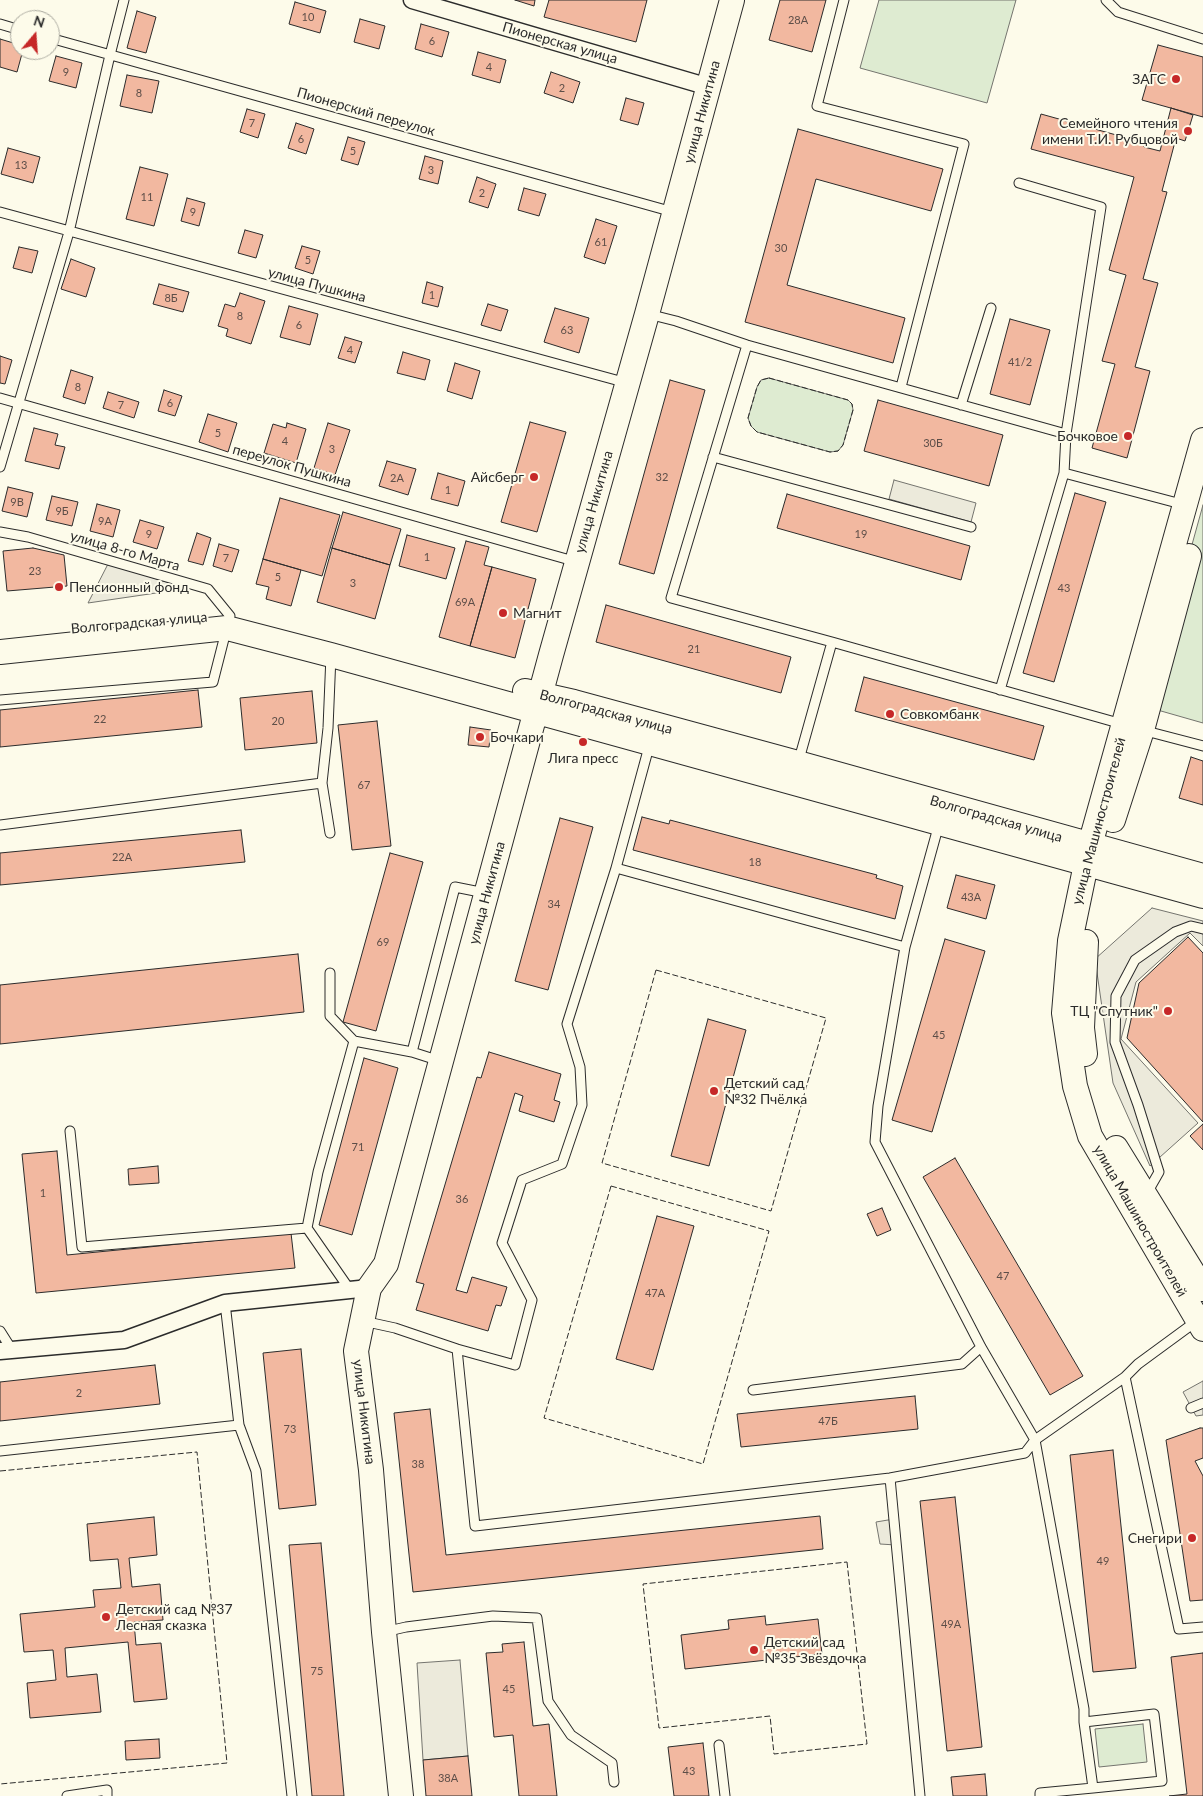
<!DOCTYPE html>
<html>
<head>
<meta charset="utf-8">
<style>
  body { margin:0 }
  #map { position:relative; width:1203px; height:1796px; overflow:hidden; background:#fdfbea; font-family:Lato,sans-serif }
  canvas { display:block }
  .north { position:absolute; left:10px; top:10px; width:50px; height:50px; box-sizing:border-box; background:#fdfbea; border:1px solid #a9a89e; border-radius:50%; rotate:18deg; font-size:14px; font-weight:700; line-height:20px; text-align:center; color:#2b2b2b }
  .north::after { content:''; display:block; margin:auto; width:18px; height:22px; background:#c62828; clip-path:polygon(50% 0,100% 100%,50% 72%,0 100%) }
</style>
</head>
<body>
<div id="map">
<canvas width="1203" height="1796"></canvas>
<div class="north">N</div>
</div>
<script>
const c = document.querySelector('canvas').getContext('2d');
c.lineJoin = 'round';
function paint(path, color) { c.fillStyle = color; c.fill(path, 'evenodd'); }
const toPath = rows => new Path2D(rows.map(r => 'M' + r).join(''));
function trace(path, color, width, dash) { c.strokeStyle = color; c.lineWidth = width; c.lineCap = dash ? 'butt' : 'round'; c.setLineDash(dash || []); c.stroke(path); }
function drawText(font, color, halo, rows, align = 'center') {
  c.font = font + ' Lato,sans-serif'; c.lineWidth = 4; c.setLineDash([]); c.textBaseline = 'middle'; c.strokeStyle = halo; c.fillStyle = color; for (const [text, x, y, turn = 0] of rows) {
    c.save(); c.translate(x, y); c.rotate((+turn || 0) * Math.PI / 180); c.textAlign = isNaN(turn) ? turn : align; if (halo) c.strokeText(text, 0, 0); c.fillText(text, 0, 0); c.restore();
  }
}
const green = toPath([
  [879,0,1016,0,987,103,860,68,879,0],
  [769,378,848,400,852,404,853,410,843,445,838,451,830,452,757,432,751,426,748,418,757,387,761,380,769,378],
  [1203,505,1203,723,1147,707,1203,505],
  [1143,1724,1147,1762,1099,1767,1095,1729,1143,1724]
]);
paint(green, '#deebd1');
trace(green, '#74746e', 1);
const parking = toPath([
  [894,480,976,503,971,522,889,499,894,480],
  [108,564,170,583,163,592,88,603,108,564],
  [1152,908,1203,921,1203,946,1190,933,1136,982,1121,1039,1198,1123,1150,1166,1113,1083,1095,959,1152,908],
  [1203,1381,1203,1415,1196,1416,1183,1392,1203,1381],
  [894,1519,896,1545,880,1544,876,1522,894,1519],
  [460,1660,468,1756,423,1760,417,1663,460,1660]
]);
paint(parking, '#eceadb');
trace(parking, '#74746e', 1);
const building = toPath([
  [515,0,535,0,534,6,515,0],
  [549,0,647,0,636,42,544,17,549,0],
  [780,0,826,0,812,52,769,40,780,0],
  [295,2,326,11,320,33,289,24,295,2],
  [137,11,156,17,146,53,127,48,137,11],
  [360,19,385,26,379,49,354,42,360,19],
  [421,24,449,32,442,57,415,49,421,24],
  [0,39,20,45,20,50,23,50,17,72,0,67,0,39],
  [1158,45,1203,57,1203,117,1142,100,1158,45],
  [478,52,506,60,500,83,472,75,478,52],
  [56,56,82,63,76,88,49,81,56,56],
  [551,72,580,82,573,103,544,93,551,72],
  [127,75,159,81,152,113,120,106,127,75],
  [626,98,644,103,638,125,620,120,626,98],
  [1171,108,1193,115,1185,141,1176,138,1162,191,1167,192,1143,279,1158,283,1135,367,1150,371,1127,458,1092,448,1115,364,1102,361,1126,275,1109,270,1134,177,1031,149,1041,114,1145,143,1144,147,1160,151,1171,108],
  [247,109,265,114,258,138,240,132,247,109],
  [296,123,314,129,306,154,288,148,296,123],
  [798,129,943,169,931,211,816,179,787,285,905,318,893,363,745,322,798,129],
  [348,137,365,142,358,165,341,160,348,137],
  [8,148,40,157,33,183,1,174,8,148],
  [425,156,443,161,438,184,419,179,425,156],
  [140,167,168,174,154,226,126,219,140,167],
  [477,177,496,184,488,208,469,202,477,177],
  [524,188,546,194,539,216,518,210,524,188],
  [187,198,205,203,199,226,181,221,187,198],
  [596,219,617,226,605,264,584,257,596,219],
  [245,230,263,235,256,258,238,253,245,230],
  [302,246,320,251,313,274,295,268,302,246],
  [19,247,38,251,32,273,13,268,19,247],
  [71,259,95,268,86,297,61,289,71,259],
  [427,282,443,287,438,307,422,303,427,282],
  [159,284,189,292,183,312,153,304,159,284],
  [240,293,265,301,251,344,226,336,228,329,218,326,225,304,235,307,240,293],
  [488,304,508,310,501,331,481,325,488,304],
  [289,306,318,314,310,345,280,337,289,306],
  [555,308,589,318,579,353,544,342,555,308],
  [1010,319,1050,330,1030,405,990,394,1010,319],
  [345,337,362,342,355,363,338,358,345,337],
  [403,352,430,360,425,380,397,373,403,352],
  [0,356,12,360,5,384,0,383,0,356],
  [455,363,480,371,472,399,447,391,455,363],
  [71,370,93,377,85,404,63,397,71,370],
  [670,380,705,390,654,574,619,564,670,380],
  [164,390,182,396,175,416,158,411,164,390],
  [108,392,139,402,134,418,103,408,108,392],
  [878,400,1003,435,989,486,864,451,878,400],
  [208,414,237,423,228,452,199,442,208,414],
  [530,422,566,432,537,532,501,522,530,422],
  [287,423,306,429,296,463,264,453,273,424,286,428,287,423],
  [328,423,350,430,335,475,314,468,328,423],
  [34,428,58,434,55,445,65,447,59,469,25,461,34,428],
  [387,461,416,469,408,495,379,486,387,461],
  [438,473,465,481,458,506,431,499,438,473],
  [8,487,33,493,27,517,2,511,8,487],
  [1075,493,1106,502,1054,682,1023,673,1075,493],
  [787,494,970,546,961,580,777,528,787,494],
  [52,496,78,502,72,526,46,520,52,496],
  [280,498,340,515,322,576,263,559,280,498],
  [97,504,120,510,113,537,90,531,97,504],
  [343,512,401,529,390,565,332,548,343,512],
  [140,520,164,527,157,549,133,542,140,520],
  [197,533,211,538,203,565,188,561,197,533],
  [407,535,455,548,446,579,399,566,407,535],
  [466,541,489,547,484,565,492,567,470,646,439,637,466,541],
  [219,544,239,550,232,572,213,566,219,544],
  [33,548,64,555,67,586,7,591,3,551,33,548],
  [332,548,390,565,375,619,317,602,332,548],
  [263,559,301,570,291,606,266,599,269,587,256,584,263,559],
  [492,567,536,579,515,658,470,646,492,567],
  [606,605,791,657,781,693,596,642,606,605],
  [864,677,1044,726,1034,760,855,711,864,677],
  [198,690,202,727,0,747,0,710,198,690],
  [312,691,317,743,245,750,240,698,312,691],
  [377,721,391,846,352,850,338,725,377,721],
  [470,727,491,730,489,747,468,745,470,727],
  [1191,757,1203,761,1203,805,1179,798,1191,757],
  [642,817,669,824,670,820,877,875,876,878,903,886,895,919,633,850,642,817],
  [560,818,593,827,548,990,515,981,560,818],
  [241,830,245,862,0,885,0,853,241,830],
  [390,853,423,862,376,1031,343,1022,390,853],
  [956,875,995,885,986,919,947,908,956,875],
  [1188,937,1203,953,1203,1122,1127,1038,1139,983,1188,937],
  [945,939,985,951,932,1132,892,1120,945,939],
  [298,954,304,1012,0,1044,0,985,298,954],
  [708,1019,746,1030,709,1166,671,1156,708,1019],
  [489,1052,561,1074,554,1100,560,1102,554,1122,519,1111,523,1096,515,1093,456,1290,467,1293,472,1277,507,1287,501,1306,496,1305,488,1331,416,1310,424,1284,416,1282,477,1077,481,1078,489,1052],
  [364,1058,398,1068,352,1235,319,1225,364,1058],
  [1203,1124,1203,1150,1190,1136,1203,1124],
  [57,1151,67,1255,291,1233,295,1268,36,1293,22,1154,57,1151],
  [955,1158,1083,1376,1050,1395,923,1177,955,1158],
  [158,1166,159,1183,129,1185,128,1169,158,1166],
  [882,1208,891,1230,877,1236,867,1214,882,1208],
  [657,1216,694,1226,653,1370,616,1359,657,1216],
  [301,1349,316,1505,279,1509,263,1353,301,1349],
  [155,1365,160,1404,0,1421,0,1382,155,1365],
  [915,1396,918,1429,741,1447,737,1414,915,1396],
  [430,1409,446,1555,820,1516,823,1549,413,1592,394,1413,430,1409],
  [1200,1428,1203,1428,1203,1458,1195,1461,1203,1476,1203,1600,1190,1601,1166,1440,1200,1428],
  [1113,1450,1136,1668,1093,1672,1070,1455,1113,1450],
  [955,1497,982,1747,947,1751,920,1501,955,1497],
  [154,1517,157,1555,129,1558,132,1587,160,1584,163,1620,134,1622,136,1645,161,1643,167,1699,134,1702,128,1642,65,1648,67,1677,97,1674,101,1712,30,1718,27,1683,56,1680,53,1650,24,1652,20,1614,95,1607,93,1590,121,1588,118,1559,90,1561,87,1524,154,1517],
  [321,1543,344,1796,312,1796,289,1545,321,1543],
  [765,1616,766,1625,818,1619,822,1654,685,1669,681,1635,729,1629,728,1620,765,1616],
  [524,1642,533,1726,549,1724,557,1796,519,1796,513,1735,494,1737,486,1653,503,1652,502,1644,524,1642],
  [1203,1653,1203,1796,1169,1796,1187,1794,1171,1657,1203,1653],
  [159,1739,160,1758,126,1760,125,1741,159,1739],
  [703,1743,709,1796,674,1796,668,1747,703,1743],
  [468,1756,472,1796,426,1796,423,1760,468,1756],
  [985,1774,987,1796,953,1796,951,1777,985,1774]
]);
paint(building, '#f2b8a0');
trace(building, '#2b2b2b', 1);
const lane = toPath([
  [844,0,817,106,964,144,901,387],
  [1106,0,1118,12,1203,39],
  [0,24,20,30],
  [50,38,673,212],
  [1019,183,1101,207,1066,434],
  [0,212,627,383],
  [648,314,676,321,747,345,1066,434,1064,473,1185,505],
  [747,345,671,598,832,642],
  [0,398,577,562],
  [961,405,991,308],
  [713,457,971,527],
  [0,467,69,232,110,55,124,0],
  [0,532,28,537,208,589,230,616],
  [1000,690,1064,473],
  [0,700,213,682,226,631],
  [1142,730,1203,746],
  [650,743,616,868,905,947],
  [798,763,832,642,1122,724],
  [939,824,905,947,878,1106,875,1142,981,1347,1035,1440,1084,1709,1084,1722,1093,1788,1040,1793,1040,1796],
  [0,825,322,783],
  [330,833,322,783,328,728,331,655],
  [330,973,330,1016,354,1041],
  [412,1052,455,887,485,893],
  [70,1131,82,1247,307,1228],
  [1147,1193,1159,1172,1138,1105,1115,1042,1116,996,1135,960,1175,932,1191,926,1203,929],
  [350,1290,307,1228,318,1172,354,1041,412,1052,440,1061],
  [225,1303,239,1425,256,1471,292,1796],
  [363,1321,395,1328,457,1349,475,1526,890,1478,1025,1453,1035,1440,1125,1377,1138,1364,1198,1320],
  [0,1331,12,1350],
  [457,1349,515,1365,532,1300,502,1243,522,1180,562,1164,582,1105,580,1067,567,1024,616,868],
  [1125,1377,1179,1629,1203,1627],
  [753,1390,962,1364,981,1347],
  [1191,1408,1203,1403],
  [0,1451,239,1425],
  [890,1478,920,1796],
  [384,1632,406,1627,493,1616,537,1618,548,1701,571,1735,612,1763,614,1782],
  [1084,1722,1154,1714,1162,1781,1093,1788],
  [719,1745,725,1796],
  [67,1796,107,1790,107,1796]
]);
const street = toPath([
  [412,0,709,87],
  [0,1351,124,1340,225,1303,369,1288]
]);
const secondary = toPath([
  [1203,440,1090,845,1070,941,1064,1013,1075,1086,1090,1136,1203,1329],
  [0,652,227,628,331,655,1203,896],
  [525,691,574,702,798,763,1203,876],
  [1113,820,1142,730,1189,556],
  [1085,1054,1082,1028,1086,942],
  [1116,1148,1203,1289],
  [401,1796,384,1632,371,1470,356,1351,369,1288,386,1264,551,655,647,314,732,0]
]);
trace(lane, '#2b2b2b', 11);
trace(street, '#2b2b2b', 19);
trace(secondary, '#2b2b2b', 26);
trace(lane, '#fdfbea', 9);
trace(street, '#fdfbea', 16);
trace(secondary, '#fdfbea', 24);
trace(toPath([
  [769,378,848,400,852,404,853,410,843,445,838,451,830,452,757,432,751,426,748,418,757,387,761,380,769,378],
  [656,970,826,1018,771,1211,602,1163,656,970],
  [611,1186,769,1231,703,1464,544,1418,611,1186],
  [0,1471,197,1452,227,1763,0,1784],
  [847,1562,867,1744,774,1754,770,1716,659,1728,643,1584,847,1562]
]), '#2b2b2b', 1, [6, 2.5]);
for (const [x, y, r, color] of [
  [1176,79,5,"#c62828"],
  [1188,131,5,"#c62828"],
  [1128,436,5,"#c62828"],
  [534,477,5,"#c62828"],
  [59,587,5,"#c62828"],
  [503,613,5,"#c62828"],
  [890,714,5,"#c62828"],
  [480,737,5,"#c62828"],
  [583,742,5,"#c62828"],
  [1168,1011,5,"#c62828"],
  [714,1091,5,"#c62828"],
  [1192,1538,5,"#c62828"],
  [106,1617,5,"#c62828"],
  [754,1650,5,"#c62828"]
]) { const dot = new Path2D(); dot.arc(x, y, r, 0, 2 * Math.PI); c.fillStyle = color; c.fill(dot); trace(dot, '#fdfbea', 2); }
drawText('11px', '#5d4e48', null, [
  ["10",308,17],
  ["28А",798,20],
  ["6",432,41],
  ["4",489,67],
  ["9",66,72],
  ["2",562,88],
  ["8",139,93],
  ["7",252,123],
  ["6",301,139],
  ["5",353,151],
  ["13",21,165],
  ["3",431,170],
  ["2",482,193],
  ["11",147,197],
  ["9",193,212],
  ["61",601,242],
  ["30",781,248],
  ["5",308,260],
  ["1",432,295],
  ["8Б",171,298],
  ["8",240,316],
  ["6",299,325],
  ["63",567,330],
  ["4",350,350],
  ["41/2",1020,362],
  ["8",78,387],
  ["6",170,403],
  ["7",121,405],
  ["5",218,433],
  ["4",285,441],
  ["30Б",933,443],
  ["3",332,449],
  ["32",662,477],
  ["2А",397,478],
  ["1",448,490],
  ["9В",17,502],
  ["9Б",62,511],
  ["9А",105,521],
  ["9",149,534],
  ["19",861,534],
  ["1",427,557],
  ["7",226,558],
  ["23",35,571],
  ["5",278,577],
  ["3",353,583],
  ["43",1064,588],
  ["69А",465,602],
  ["21",694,649],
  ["22",100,719],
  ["20",278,721],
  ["67",364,785],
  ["22А",122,857],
  ["18",755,862],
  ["43А",971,897],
  ["34",554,904],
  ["69",383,942],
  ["45",939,1035],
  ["71",358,1147],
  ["1",43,1193],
  ["36",462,1199],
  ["47",1003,1276],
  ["47А",655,1293],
  ["2",79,1393],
  ["47Б",828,1421],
  ["73",290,1429],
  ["38",418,1464],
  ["49",1103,1561],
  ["49А",951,1624],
  ["75",317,1671],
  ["45",509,1689],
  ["43",689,1771],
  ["38А",448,1778]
]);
drawText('14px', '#2b2b2b', '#fdfbea', [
  ["Пионерская улица",560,43,16],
  ["Пионерский переулок",366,112,16],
  ["улица Никитина",702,112,-75],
  ["улица Пушкина",317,285,15],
  ["переулок Пушкина",292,466,16],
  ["улица Никитина",594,502,-74],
  ["улица 8-го Марта",125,551,16],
  ["Волгоградская улица",139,623,-5],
  ["Волгоградская улица",606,712,15],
  ["Волгоградская улица",996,819,16],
  ["улица Машиностроителей",1099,821,-75],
  ["улица Никитина",487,893,-75],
  ["улица Машиностроителей",1140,1221,60],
  ["улица Никитина",364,1412,83]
]);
drawText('14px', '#2b2b2b', '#fdfbea', [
  ["ЗАГС",1166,79,"right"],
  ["Семейного чтения",1178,123,"right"],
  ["имени Т.И. Рубцовой",1178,139,"right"],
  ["Бочковое",1118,436,"right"],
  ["Айсберг",524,477,"right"],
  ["Пенсионный фонд",69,587],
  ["Магнит",513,613],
  ["Совкомбанк",900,714],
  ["Бочкари",490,737],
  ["Лига пресс",583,758,"center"],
  ["ТЦ \"Спутник\"",1158,1011,"right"],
  ["Детский сад",724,1083],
  ["№32 Пчёлка",724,1099],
  ["Снегири",1182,1538,"right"],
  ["Детский сад №37",116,1609],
  ["Лесная сказка",116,1625],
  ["Детский сад",764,1642],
  ["№35 Звёздочка",764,1658]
], 'left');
</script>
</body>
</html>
